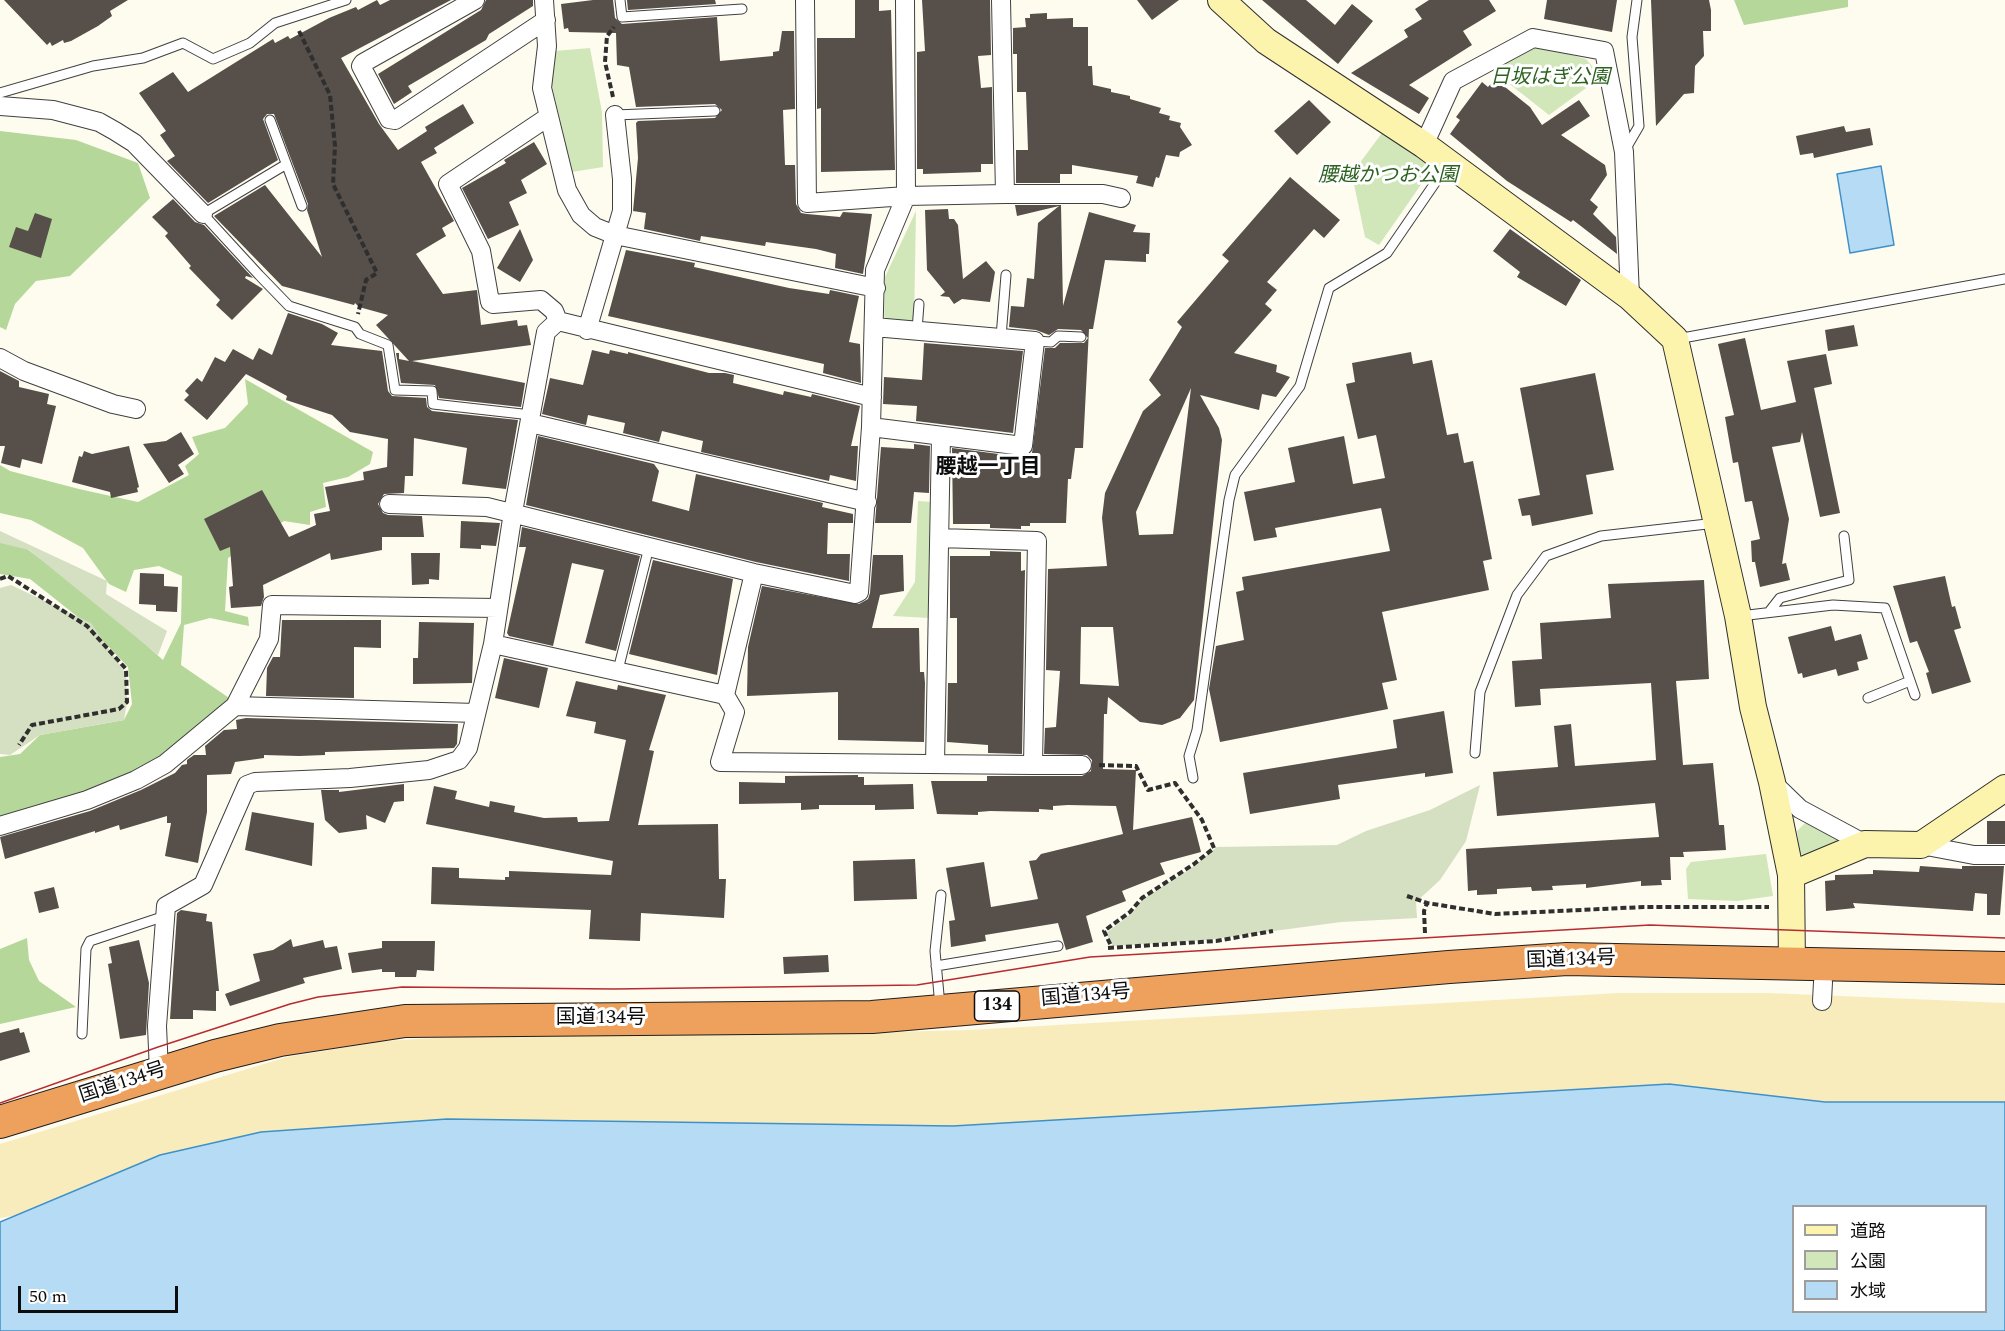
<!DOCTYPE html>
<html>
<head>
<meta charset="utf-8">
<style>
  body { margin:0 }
  #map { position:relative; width:2005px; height:1331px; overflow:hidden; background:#fefbef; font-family:Spectral,"Noto Sans JP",serif }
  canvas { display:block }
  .legend { position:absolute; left:1792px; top:1205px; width:195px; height:108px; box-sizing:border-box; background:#fff; border:2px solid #9e9e9e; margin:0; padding:8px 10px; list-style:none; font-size:18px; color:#0d0d0d }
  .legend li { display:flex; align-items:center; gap:12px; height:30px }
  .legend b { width:30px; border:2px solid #9e9e9e }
  .scale { position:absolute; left:18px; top:1286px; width:160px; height:27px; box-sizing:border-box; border:3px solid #0d0d0d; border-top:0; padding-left:8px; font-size:18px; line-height:21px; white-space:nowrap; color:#0d0d0d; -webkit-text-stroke:4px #fff; paint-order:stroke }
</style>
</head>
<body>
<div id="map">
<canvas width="2005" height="1331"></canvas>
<ul class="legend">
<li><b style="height:8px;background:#fcf4ac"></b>道路</li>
<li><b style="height:16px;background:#d1e7ba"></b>公園</li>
<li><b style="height:16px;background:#b5dcf4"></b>水域</li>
</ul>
<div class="scale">50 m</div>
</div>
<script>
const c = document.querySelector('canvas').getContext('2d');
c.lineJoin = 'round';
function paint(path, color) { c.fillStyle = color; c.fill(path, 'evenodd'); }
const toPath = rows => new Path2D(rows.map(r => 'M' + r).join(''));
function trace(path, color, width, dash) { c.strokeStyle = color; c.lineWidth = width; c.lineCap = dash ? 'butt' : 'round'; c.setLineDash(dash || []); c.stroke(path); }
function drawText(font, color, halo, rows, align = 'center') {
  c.font = font + ' Spectral,"Noto Sans JP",serif'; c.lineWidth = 6; c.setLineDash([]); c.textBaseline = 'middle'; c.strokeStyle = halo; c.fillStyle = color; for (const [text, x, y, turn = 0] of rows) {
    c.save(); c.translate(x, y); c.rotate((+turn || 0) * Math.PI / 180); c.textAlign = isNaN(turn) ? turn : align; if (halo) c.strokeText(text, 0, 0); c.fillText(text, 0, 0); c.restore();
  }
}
paint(toPath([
  [1536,45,1586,59,1597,72,1597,80,1549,115,1493,71],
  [590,48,602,112,603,167,572,172,552,86,554,51],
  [1382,133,1427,162,1427,176,1379,245,1365,237,1354,184,1347,180],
  [916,211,914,324,884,322,885,277],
  [918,501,932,502,929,618,893,616,915,582],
  [1805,823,1838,839,1838,842,1803,855,1800,853,1797,831],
  [1766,854,1773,896,1737,901,1688,899,1686,869,1691,862]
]), '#d1e7ba');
paint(toPath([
  [1734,0,1848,0,1848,7,1744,25],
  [0,131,76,140,138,163,150,198,70,276,36,281,15,304,6,330,0,327],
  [245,379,373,452,370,464,348,477,323,483,326,507,310,512,310,525,284,521,228,558,225,611,248,617,249,626,210,618,184,625,181,665,232,700,171,750,135,771,87,794,0,820,0,757,20,754,40,735,124,720,132,704,128,667,88,625,30,579,0,574,0,540,23,546,92,597,163,660,181,623,182,576,159,566,134,570,126,592,109,584,83,548,31,520,0,513,0,465,10,471,79,489,138,502,189,475,185,466,199,454,192,437,225,428,248,404],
  [27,938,29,960,39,981,76,1007,0,1024,0,949]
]), '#b5d79a');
paint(toPath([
  [1619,993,1769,993,2005,1003,2005,1105,83,1204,0,1218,0,1144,287,1057,384,1041,505,1034,850,1033,970,1030]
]), '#f8ecbd');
paint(toPath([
  [0,531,107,581,106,594,167,631,158,655,29,550,0,543],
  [11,585,91,623,126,674,127,702,124,720,40,735,10,755,0,754,0,588],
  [1480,785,1466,841,1440,880,1416,902,1417,918,1341,922,1206,940,1113,946,1106,933,1131,914,1143,899,1193,867,1217,847,1337,845,1366,831,1430,810]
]), '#d5dfc1');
const water = toPath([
  [1881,166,1894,245,1850,253,1837,174,1881,166],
  [1669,1084,1825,1102,2005,1102,2005,1331,0,1331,0,1222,160,1155,261,1132,447,1119,953,1126,1669,1084],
  [1986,1206,1986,1312,1794,1312,1794,1206,1986,1206]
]);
paint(water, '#b5dcf4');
trace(water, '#3f90c8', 1.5);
paint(toPath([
  [4,0,128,0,110,11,112,16,98,26,71,41,64,43,63,40,52,46,50,42,47,45],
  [377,0,380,5,390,0,451,0,341,58,379,124,398,150,427,131,425,127,463,104,474,123,434,148,437,153,421,162,454,221,442,228,446,236,416,254,443,294,477,290,481,325,517,320,518,326,527,325,531,345,412,361,525,383,521,407,439,398,435,385,401,383,396,353,399,353,399,359,409,361,376,325,388,315,359,307,355,303,354,305,282,286,214,216,265,185,322,257,307,210,308,204,274,114,267,114,263,119,278,160,208,203,167,161,175,156,160,135,166,131,139,93,173,72,188,92,273,39,275,43,288,36,290,39,329,18,356,7,358,10],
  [486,0,533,0,533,6,489,34,486,40,408,86,412,92,394,104,378,74,481,10],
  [593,0,613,0,615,18,622,24,717,17,720,61,773,56,773,52,779,51,782,31,794,31,795,109,783,110,785,165,795,165,796,204,801,213,807,214,840,217,843,212,872,214,863,274,835,268,836,254,816,249,766,242,765,246,701,236,700,241,644,229,646,213,633,211,638,158,636,123,638,121,715,118,722,110,715,104,636,107,629,67,617,65,616,33,569,32,568,28,564,29,561,4],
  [627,0,715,0,716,4,628,10],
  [855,0,879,0,879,11,891,10,895,170,821,172,821,108,817,109,817,38,855,38],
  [922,0,990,0,991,55,978,56,981,88,992,87,993,164,981,164,981,172,923,174,923,169,917,169,917,52,925,51],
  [1137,0,1179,0,1152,20],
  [1262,0,1306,0,1335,25,1352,4,1373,21,1338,64],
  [1429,0,1489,0,1496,11,1463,31,1472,45,1409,85,1429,98,1419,114,1351,73,1408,37,1404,30,1422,19,1415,9],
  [1547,0,1617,0,1612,32,1544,19],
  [1651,0,1709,0,1711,10,1711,31,1703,31,1704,56,1695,66,1694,93,1684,94,1656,126],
  [1047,13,1047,19,1073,18,1073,27,1088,27,1088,66,1092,66,1093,85,1111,89,1111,92,1130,96,1130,99,1161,108,1159,113,1170,116,1169,120,1181,123,1180,127,1192,145,1180,152,1179,157,1166,155,1159,178,1156,177,1153,187,1136,183,1138,176,1072,165,1072,174,1060,174,1060,183,1016,183,1016,150,1028,150,1026,92,1017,92,1017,54,1013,54,1013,28,1026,27,1025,18,1030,18,1030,14],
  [1495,79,1530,107,1542,125,1579,100,1590,116,1561,135,1605,165,1607,175,1590,200,1598,207,1593,214,1616,237,1617,254,1573,220,1571,222,1507,181,1450,134,1460,120,1456,117,1482,82,1488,87],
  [1309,100,1331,122,1297,155,1274,131],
  [1844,126,1846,132,1870,128,1873,145,1814,158,1813,153,1800,155,1796,136],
  [534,142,547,164,521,180,527,193,509,202,519,225,488,239,462,188,506,163,504,160],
  [1290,177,1340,220,1324,238,1314,229,1267,282,1277,290,1265,304,1272,310,1234,353,1277,365,1276,372,1290,377,1276,397,1262,394,1259,410,1200,395,1219,428,1222,440,1194,700,1180,718,1162,725,1140,722,1108,697,1107,714,1104,714,1103,769,1136,770,1133,830,1192,817,1201,852,1160,863,1165,874,1122,891,1126,901,1086,916,1093,942,1066,950,1058,923,985,935,986,941,951,947,949,921,955,920,946,868,984,862,991,907,1038,899,1029,861,1036,860,1041,854,1123,834,1116,806,1068,805,1053,806,1053,810,1039,809,1039,812,990,811,978,812,978,815,937,814,931,781,987,781,987,776,1082,776,1091,771,1092,760,1087,755,1044,754,1045,728,1056,727,1060,671,1046,670,1048,569,1107,566,1102,518,1105,493,1143,411,1161,395,1149,380,1182,327,1177,322,1229,261,1222,255],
  [1191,388,1173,534,1139,535,1136,512],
  [1081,627,1113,627,1119,686,1080,684],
  [173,199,195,222,204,225,253,278,246,276,245,278,263,289,232,320,216,305,220,300,189,268,191,266,165,236,168,233,152,217],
  [1015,205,1061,205,1063,306,1089,212,1136,225,1133,232,1150,233,1149,254,1146,254,1146,262,1105,260,1093,329,1089,329,1083,448,1075,448,1071,479,1068,479,1066,523,1030,523,1030,526,1021,526,1021,529,990,528,990,524,953,524,952,448,1022,457,1032,453,1045,348,1055,348,1060,343,1084,343,1088,338,1081,330,1058,329,1049,335,1036,330,1009,327,1011,306,1024,307,1027,278,1034,279,1038,223,1059,206,1017,216],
  [948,209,949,219,954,219,958,225,963,279,986,261,995,272,990,302,962,299,954,304,949,297,940,296,945,292,927,270,925,210],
  [35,213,52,219,41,258,9,247,16,227,28,231],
  [520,229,533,260,520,282,497,268],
  [1510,229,1581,280,1566,306,1517,277,1520,272,1493,251],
  [626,250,695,263,694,267,789,288,829,294,830,290,859,296,849,342,860,344,861,383,823,373,824,364,608,316],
  [288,313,322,324,338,333,331,345,382,351,388,391,392,396,426,398,427,407,432,411,518,420,506,489,462,484,467,448,414,438,413,476,405,476,404,493,384,494,378,504,383,513,388,515,422,516,424,537,382,537,382,550,331,560,330,553,263,585,264,597,261,606,231,608,229,587,233,586,230,547,220,551,204,519,262,490,289,537,316,525,314,514,330,511,325,487,364,480,363,472,387,467,388,439,350,432,332,415,286,400,287,396,246,374,207,420,184,400,189,395,185,391,197,378,202,382,215,357,225,362,233,349,253,360,259,348,272,355],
  [1854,325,1858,346,1828,351,1825,330],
  [1745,338,1761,410,1796,402,1787,361,1826,354,1832,384,1814,388,1840,513,1820,517,1802,432,1800,442,1772,447,1789,519,1782,564,1786,563,1790,580,1760,587,1755,562,1752,562,1751,541,1760,539,1752,501,1745,502,1738,462,1733,463,1725,417,1734,415,1718,344],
  [924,343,1023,351,1013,433,916,421,917,406,883,404,884,377,922,380],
  [592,350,609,354,610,350,628,354,628,352,709,373,725,373,734,375,733,383,783,395,784,391,811,397,812,394,860,406,851,446,858,446,856,481,830,475,829,481,701,452,703,441,662,431,659,442,623,433,625,423,588,415,586,425,542,414,550,378,583,385],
  [1411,352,1413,364,1432,360,1447,435,1458,433,1464,463,1473,461,1492,559,1483,561,1489,590,1382,612,1397,680,1382,683,1388,709,1220,742,1209,689,1216,646,1244,640,1236,592,1244,590,1242,577,1390,551,1381,508,1275,528,1277,537,1254,541,1244,492,1295,482,1288,448,1344,436,1353,484,1385,478,1376,435,1358,439,1346,384,1355,382,1352,363],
  [0,371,19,381,19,387,49,394,47,404,56,406,42,464,22,459,20,468,1,463,5,446,0,446],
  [1595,373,1614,470,1586,475,1593,514,1532,526,1530,515,1522,516,1518,499,1540,495,1520,388],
  [181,432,194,454,178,465,184,474,169,483,143,444,166,441],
  [538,436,654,464,659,471,652,501,689,511,696,474,823,503,822,507,853,514,853,523,828,523,827,554,850,554,849,581,756,562,526,505],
  [914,444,930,446,929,493,914,492,911,523,875,523,881,447,914,449],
  [129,446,139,487,137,488,138,492,111,498,110,492,72,482,79,456,82,457,84,451,92,454],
  [461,521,500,523,496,546,481,545,481,549,460,548],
  [522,527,640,556,616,651,585,643,604,570,572,563,553,646,509,636,507,633,526,547,519,547],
  [990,551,1021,552,1021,571,1025,570,1022,754,988,753,988,745,947,742,948,683,957,683,957,618,950,618,950,556,990,556],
  [411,553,440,553,439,580,429,579,429,584,412,585],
  [873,555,903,555,904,591,880,595,872,628,919,628,920,672,924,672,925,683,924,742,838,740,838,692,747,696,748,647,762,586,859,604,868,599,870,593],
  [653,560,733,579,717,675,629,654],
  [140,573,164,574,164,586,178,587,177,612,156,611,156,605,139,604],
  [1945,576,1952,607,1955,606,1961,628,1954,630,1971,682,1932,694,1926,673,1929,672,1917,641,1910,643,1893,586],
  [1704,580,1709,679,1676,681,1683,765,1713,763,1719,825,1724,825,1726,850,1683,852,1684,857,1670,857,1671,880,1661,880,1662,885,1641,886,1641,881,1586,888,1586,884,1552,886,1553,890,1532,891,1531,887,1497,889,1497,894,1477,895,1477,890,1468,891,1466,849,1659,837,1655,803,1497,816,1493,772,1558,767,1554,726,1571,724,1575,766,1656,760,1651,683,1540,689,1541,705,1515,707,1512,661,1542,659,1540,623,1611,618,1608,584],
  [282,620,381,620,381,648,354,647,354,698,266,696,267,668,273,657,280,657],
  [419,622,474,623,472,683,413,684,413,658,418,658],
  [1831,626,1835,641,1861,634,1868,659,1857,662,1859,670,1838,676,1836,669,1803,678,1802,673,1798,674,1788,637],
  [504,658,548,668,539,708,495,698],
  [576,681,617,690,618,685,666,695,649,750,654,751,638,825,718,824,719,879,726,879,724,918,641,913,640,941,589,939,591,910,431,904,432,867,459,868,459,878,505,880,505,877,509,877,509,871,611,875,613,861,426,824,434,786,457,791,455,799,489,807,490,801,515,806,514,812,544,818,577,817,578,822,609,821,626,740,594,733,596,722,566,716],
  [1444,711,1453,773,1425,777,1425,773,1338,785,1340,799,1250,814,1243,773,1397,748,1393,720],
  [246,718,458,724,457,744,454,748,325,752,325,755,299,756,264,755,264,758,235,762,231,774,207,775,207,812,198,863,165,856,171,823,167,823,167,816,120,830,119,825,95,833,95,831,5,859,0,837,90,811,141,790,175,773,182,765,187,764,187,760,194,755,206,755,205,746,224,730,237,729,236,720],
  [858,775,858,777,864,777,864,785,913,784,914,809,875,810,875,805,819,805,819,809,801,810,801,803,739,804,739,782,785,783,785,776],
  [404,784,404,801,394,802,385,823,366,815,367,829,339,833,325,820,321,790,339,790,339,792],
  [252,812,314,823,312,866,245,850],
  [1987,821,2005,821,2005,844,1987,844],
  [915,859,917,899,854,901,853,861],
  [1920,866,1962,869,1962,866,2004,866,2000,915,1987,915,1987,894,1975,893,1973,911,1853,903,1855,908,1826,911,1825,881,1835,880,1835,875,1873,874,1873,870,1919,872],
  [54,887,59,908,39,913,34,892],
  [181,910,207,914,206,921,212,922,219,991,216,991,216,1011,193,1010,193,1019,170,1019,177,913],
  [291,939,293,947,323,940,325,948,337,946,342,969,303,978,305,983,230,1006,225,994,260,981,253,954,273,950],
  [139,940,149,983,146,1035,120,1039,108,964,112,963,109,947],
  [382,941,435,941,434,971,417,970,416,977,395,977,395,972,382,972,382,969,352,973,348,953,382,948],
  [828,955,829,972,784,974,783,957],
  [19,1028,20,1033,24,1032,30,1052,0,1061,0,1033]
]), '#564f4a');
const lane = toPath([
  [620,0,622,17,742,9],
  [0,93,93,66,143,58,183,43,213,59,250,43,275,23,346,0],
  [615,115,715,111],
  [270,120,302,206],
  [1625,150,1639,126,1632,37,1637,0],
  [285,165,203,214,259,275,289,306,355,327,360,334,388,345,395,390,432,391,433,404,531,415],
  [917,330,919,304],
  [1001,337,1006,275],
  [1677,339,2005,279],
  [1035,341,1051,342,1058,336,1081,337],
  [1769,612,1780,598,1849,580,1844,536],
  [1740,616,1833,605,1885,608,1915,695],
  [618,670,649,547],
  [1868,698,1910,681],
  [1475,753,1480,692,1517,595,1546,556,1601,536,1716,523],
  [1193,778,1189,756,1197,730,1229,500,1235,475,1300,386,1329,288,1387,253,1448,164],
  [936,966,1058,946],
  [940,1006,935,951,941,895],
  [82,1034,86,949,90,941,165,916]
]);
const street = toPath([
  [475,0,363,63,361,66,389,119,395,120,546,20],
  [544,0,547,46,542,88,567,190,581,215,595,227,615,235,587,330],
  [805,0,807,203,906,196,1005,194,1103,194,1121,198],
  [1001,0,1005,194],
  [0,106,53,110,99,122,115,131,134,143,203,214],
  [615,115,622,179,622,211,615,235,876,288],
  [548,117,448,184,481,251,490,302,493,304,541,300,554,311,558,321],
  [1424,145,1453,81,1533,38,1604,51,1624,152,1630,297],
  [0,358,24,371,113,404,136,409],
  [530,423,867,502],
  [871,427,1023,446,1035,341,874,327],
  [389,504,487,507,754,573,855,594,859,592,871,427,875,270,906,196,905,0],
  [493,644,725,695,754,573],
  [725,695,735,712,720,762,1033,765,1037,541,939,538],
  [476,713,235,706,269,639,272,605,498,608],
  [935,764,941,436],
  [1033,765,1082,765],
  [1772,782,1800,809,1865,844],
  [0,826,87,800,136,780,165,764,235,706],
  [1921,845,1974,855,2005,855],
  [1822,1001,1823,982],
  [159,1072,157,1026,166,906,203,885,247,785,255,782,350,778,429,770,459,760,468,748,493,644,513,512,546,332,558,321,872,397]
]);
const secondary = toPath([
  [1221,0,1266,41,1424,145,1630,297,1675,339,1738,616,1753,707,1772,782,1791,875,1792,965],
  [1791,875,1865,844,1921,845,2005,788]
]);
const highway = toPath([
  [0,1122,215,1056,280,1040,405,1021,872,1017,1449,967,1567,959,2005,968]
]);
trace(lane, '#404040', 11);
trace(street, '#404040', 20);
trace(secondary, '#2f2f2f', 28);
trace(highway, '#1e1e1e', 34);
trace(toPath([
  [299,31,330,95,335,146,333,184,377,273,366,280,358,314],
  [613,97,605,62,607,36,614,27],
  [0,579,8,576,87,626,126,669,127,702,119,709,32,725,19,745],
  [1099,765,1136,766,1148,790,1175,783,1202,820,1214,848,1194,864,1142,898,1130,912,1104,931,1112,948],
  [1407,896,1427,903],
  [1425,933,1424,911,1427,903,1495,914,1644,907,1769,907],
  [1108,948,1216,941,1273,931]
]), '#2f2f2f', 4, [6, 3]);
trace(lane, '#fff', 9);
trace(street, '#fff', 18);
trace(secondary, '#fcf4ac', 26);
trace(highway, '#eea15d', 32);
trace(toPath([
  [0,1103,158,1047,290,1004,318,997,402,987,614,989,917,985,1090,957,1650,925,2005,938]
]), '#b82b30', 1.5);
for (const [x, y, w] of [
  [997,1006,45]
]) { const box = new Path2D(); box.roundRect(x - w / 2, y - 15, w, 30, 4.5); c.fillStyle = '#fff'; c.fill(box); trace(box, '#0d0d0d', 1.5); }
drawText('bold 18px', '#0d0d0d', null, [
  ["134",997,1006]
]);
drawText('italic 20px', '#2d6320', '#fff', [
  ["日坂はぎ公園",1550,79],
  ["腰越かつお公園",1388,177]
]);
drawText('20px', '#0d0d0d', '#fff', [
  ["国道134号",1571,961,-2],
  ["国道134号",1086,997,-5],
  ["国道134号",601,1019],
  ["国道134号",123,1084,-18]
]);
drawText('bold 21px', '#0d0d0d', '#fff', [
  ["腰越一丁目",988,469]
]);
</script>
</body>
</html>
